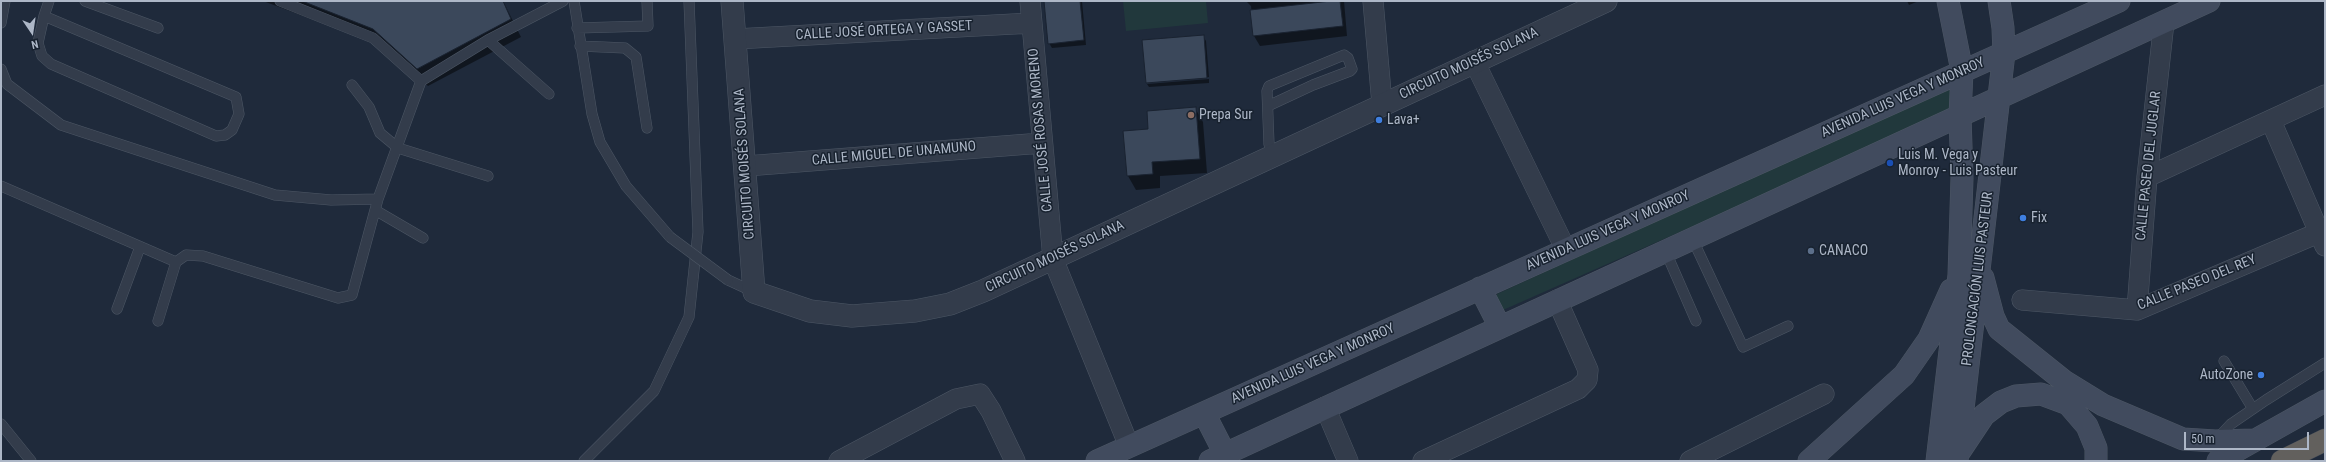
<!DOCTYPE html>
<meta charset="utf-8">
<style>
body{margin:0}
#map{position:relative;width:2326px;height:462px;overflow:hidden;background:#1f2a3b;font-family:"Roboto Condensed",sans-serif}
canvas{display:block}
.frame{position:absolute;inset:0;border:2px solid #adb7c7;pointer-events:none}
.north{position:absolute;left:12px;top:12px;width:40px;height:40px;-webkit-text-stroke:3px #18222f;paint-order:stroke;rotate:167deg;font-size:11px;font-weight:700;line-height:16px;text-align:center;color:#adb7c7}
.north::after{content:'';display:block;margin:auto;width:14px;height:18px;background:#adb7c7;clip-path:polygon(50% 0,100% 100%,50% 72%,0 100%)}
.scale{position:absolute;left:2184px;top:432px;width:125px;height:18px;box-sizing:border-box;border:2px solid #adb7c7;border-top:0;padding-left:5px;font-size:12px;line-height:14px;white-space:nowrap;color:#adb7c7;-webkit-text-stroke:3px #18222f;paint-order:stroke}
</style>
<div id="map">
<canvas width="2326" height="462"></canvas>
<div class="frame"></div>
<div class="north">N</div>
<div class="scale">50 m</div>
</div>
<script>
const context = document.querySelector('canvas').getContext('2d');
context.lineJoin = 'round';
function paint(path, color) { context.fillStyle = color; context.fill(path, 'evenodd'); }
const toPath = rows => new Path2D(rows.map(r => 'M' + r).join(''));
function stroke(path, color, width, dash) { context.strokeStyle = color; context.lineWidth = width; context.lineCap = dash ? 'butt' : 'round'; context.setLineDash(dash || []); context.stroke(path); }
function label(font, color, halo, rows, align = 'center') {
  context.font = font + ' "Roboto Condensed",sans-serif'; context.lineWidth = 3; context.setLineDash([]); context.textBaseline = 'middle'; context.strokeStyle = halo; context.fillStyle = color; for (const [text, x, y, turn = 0] of rows) {
    context.save(); context.translate(x, y); context.rotate((+turn || 0) * Math.PI / 180); context.textAlign = isNaN(turn) ? turn : align; if (halo) context.strokeText(text, 0, 0); context.fillText(text, 0, 0); context.restore();
  }
}
paint(toPath([
 [1123,1,1206,1,1208,23,1126,31],
 [1947,87,1953,90,1954,111,1503,310,1497,304,1497,294]
]), '#21383c');
paint(toPath([
 [263,1,503,1,521,37,428,86,384,46],
 [1045,1,1082,1,1086,45,1052,48,1049,43],
 [1246,1,1344,1,1347,36,1260,46,1254,36,1251,6],
 [1907,1,1919,1,1909,5],
 [1203,36,1206,41,1209,77,1147,82,1147,84,1143,41],
 [1209,79,1209,83,1149,87,1147,84],
 [1195,108,1203,122,1207,173,1160,176,1160,188,1136,190,1128,176]
]), '#0007');
const building = toPath([
 [302,1,503,1,511,19,417,69,373,29,302,1],
 [1044,1,1080,1,1084,40,1048,44,1044,1],
 [1331,1,1340,1,1343,26,1253,36,1250,10,1331,1],
 [1204,35,1207,78,1146,83,1142,40,1204,35],
 [1196,107,1200,159,1152,162,1153,174,1127,176,1123,131,1148,129,1147,111,1196,107]
]);
paint(building, '#3b485b');
stroke(building, '#1a2331', 1);
const service = toPath([
 [85,1,158,28],
 [280,1,373,38,421,81],
 [574,1,592,114,600,142,626,186,670,237],
 [44,16,236,97,239,114,232,130,225,135,216,136,51,64,42,56,38,43,44,16,49,1],
 [1,23,5,1],
 [577,28,648,26,647,1],
 [488,40,549,94],
 [580,46,625,48,636,57,647,128],
 [1,69,7,84,61,125,275,195,331,200,378,199],
 [352,85,369,107,380,133,398,148,488,176],
 [1268,106,1313,85,1350,71,1352,69,1348,58,1344,55,1269,86,1267,91,1269,144,1272,156],
 [1,186,176,262],
 [375,210,423,238],
 [1692,238,1743,347,1788,326],
 [1665,250,1696,321],
 [728,280,754,292],
 [117,309,140,247],
 [158,321,176,262,186,255,203,256,338,298,352,295,378,199,421,81,488,40,563,1],
 [2224,361,2253,409],
 [1,424,31,461],
 [2217,439,2231,424,2266,400,2325,363],
 [584,461,654,391,689,317,698,232,689,1]
]);
const minor = toPath([
 [1030,1,1053,259,1129,446],
 [1373,1,1382,104],
 [735,39,1032,23],
 [1474,61,1566,250],
 [2271,121,2325,246],
 [746,166,1042,143],
 [2147,177,2325,95],
 [2022,300,2137,310,2318,233],
 [2137,310,2147,177,2164,22],
 [1325,407,1348,461],
 [839,461,956,399,980,394,991,411,1015,461],
 [1423,461,1578,389,1587,380,1588,370,1557,300],
 [1690,461,1824,394]
]);
const tertiary = toPath([
 [732,1,754,292,810,311,852,316,915,311,950,304,983,291,1606,1]
]);
const secondary = toPath([
 [1983,278,1993,316,1999,329,2064,381,2103,405,2183,439,2215,441,2254,440],
 [1480,288,1500,327],
 [1204,413,1225,454],
 [1960,451,1984,415,2001,402,2016,396,2041,394,2068,404,2087,426,2096,448,2096,461],
 [1097,461,2119,1],
 [1210,461,2209,1],
 [1809,461,1904,375,1929,339,1951,290],
 [1937,461,1959,275,1962,178,1960,116,1962,71,1948,1],
 [1957,461,2004,53,2003,28,1999,1],
 [2218,461,2325,401]
]);
const trunk = toPath([
 [2282,461,2325,440]
]);
stroke(service, '#4d5765', 11);
stroke(minor, '#4d5765', 21);
stroke(tertiary, '#4d5765', 23);
stroke(secondary, '#4d5765', 23);
stroke(trunk, '#3a4452', 23);
stroke(service, '#333c4b', 10);
stroke(minor, '#333c4b', 20);
stroke(tertiary, '#333c4b', 22);
stroke(secondary, '#414b5e', 22);
stroke(trunk, '#62605d', 22);
const serviceBridge = toPath([
 [670,237,728,280]
]);
stroke(serviceBridge, '#4d5765', 11, []);
stroke(serviceBridge, '#333c4b', 10);
for (const [x, y, r, color] of [
 [1191,115,4,"#8d6e63"],
 [1379,120,4,"#3f7fe0"],
 [1890,163,4,"#1a4fb4"],
 [2023,218,4,"#3f7fe0"],
 [1811,251,4,"#5c6f8a"],
 [2261,375,4,"#3f7fe0"]
]) { const dot = new Path2D(); dot.arc(x, y, r, 0, 2 * Math.PI); context.fillStyle = color; context.fill(dot); stroke(dot, '#18222f', 1.5); }
label('14px', '#adb7c7', '#18222f', [
 ["CALLE JOSÉ ORTEGA Y GASSET",884,31,-3],
 ["CIRCUITO MOISÉS SOLANA",1469,64,-25],
 ["AVENIDA LUIS VEGA Y MONROY",1903,98,-24],
 ["CALLE JOSÉ ROSAS MORENO",1041,130,-95],
 ["CALLE MIGUEL DE UNAMUNO",894,154,-5],
 ["CIRCUITO MOISÉS SOLANA",745,164,-94],
 ["CALLE PASEO DEL JUGLAR",2149,166,-84],
 ["AVENIDA LUIS VEGA Y MONROY",1608,231,-24],
 ["CIRCUITO MOISÉS SOLANA",1055,257,-25],
 ["PROLONGACIÓN LUIS PASTEUR",1978,279,-83],
 ["CALLE PASEO DEL REY",2197,283,-22],
 ["AVENIDA LUIS VEGA Y MONROY",1313,364,-24]
]);
label('14px', '#adb7c7', '#18222f', [
 ["Prepa Sur",1199,115],
 ["Lava+",1387,120],
 ["Luis M. Vega y",1898,155],
 ["Monroy - Luis Pasteur",1898,171],
 ["Fix",2031,218],
 ["CANACO",1819,251],
 ["AutoZone",2253,375,"right"]
], 'left');
</script>
